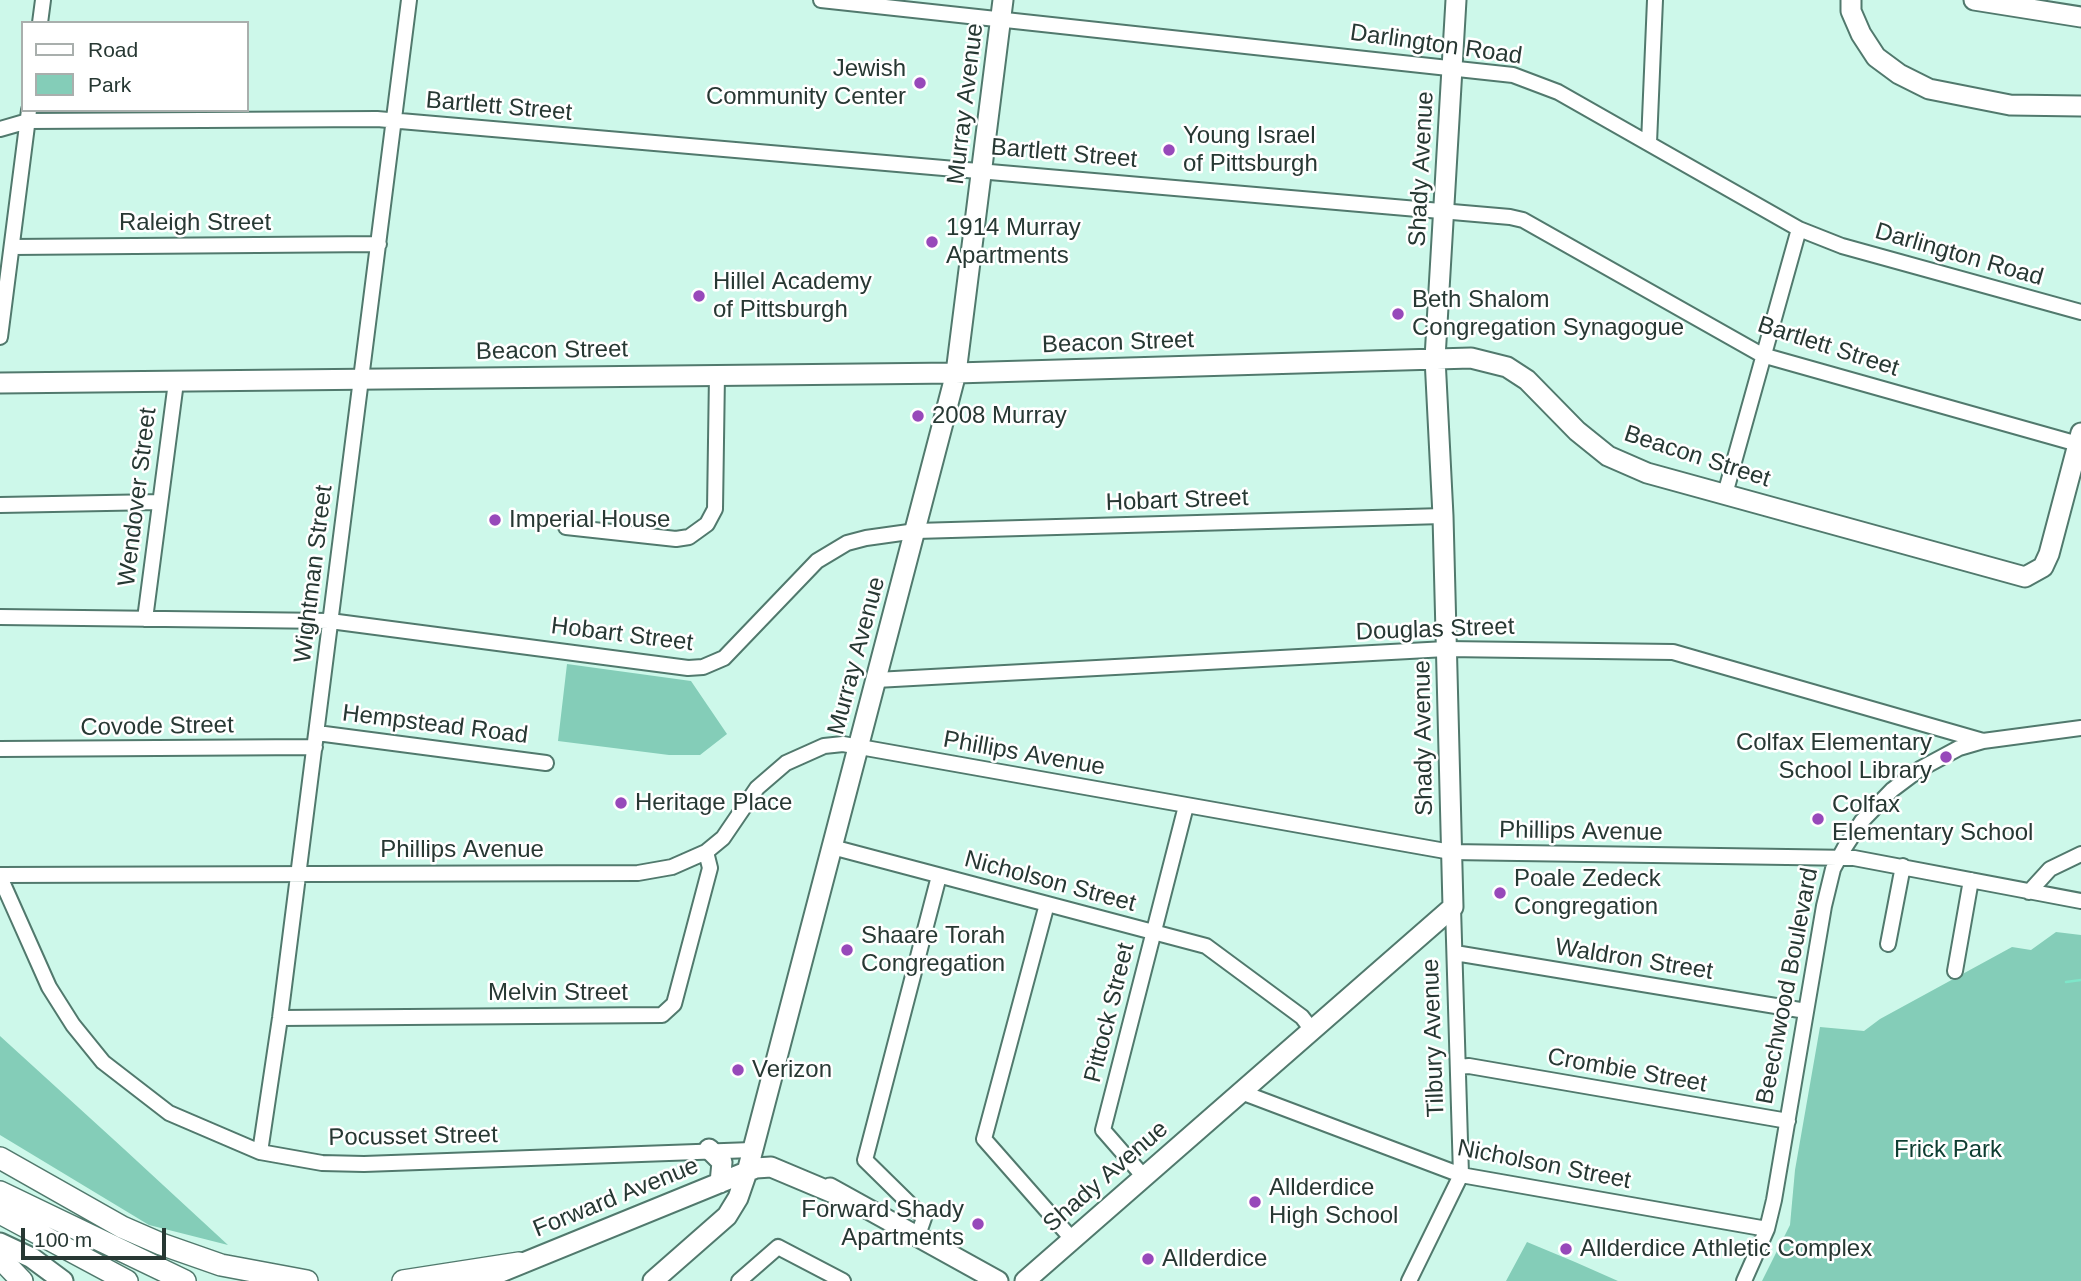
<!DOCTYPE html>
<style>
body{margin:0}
#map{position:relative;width:2081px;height:1281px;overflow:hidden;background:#cdf8ea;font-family:Helvetica,sans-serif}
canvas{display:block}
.legend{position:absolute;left:21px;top:21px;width:228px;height:91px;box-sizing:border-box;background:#fff;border:2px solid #a9afad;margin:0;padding:9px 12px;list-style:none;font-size:21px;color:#273833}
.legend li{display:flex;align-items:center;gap:14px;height:35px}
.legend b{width:35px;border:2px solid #a9afad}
.scale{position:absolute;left:21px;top:1228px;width:145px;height:32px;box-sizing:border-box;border:4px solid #273833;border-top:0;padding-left:9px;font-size:21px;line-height:24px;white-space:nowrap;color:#273833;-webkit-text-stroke:5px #fff;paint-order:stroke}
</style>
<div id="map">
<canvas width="2081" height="1281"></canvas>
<ul class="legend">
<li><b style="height:9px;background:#fff"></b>Road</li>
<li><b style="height:19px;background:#84cdb8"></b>Park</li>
</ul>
<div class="scale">100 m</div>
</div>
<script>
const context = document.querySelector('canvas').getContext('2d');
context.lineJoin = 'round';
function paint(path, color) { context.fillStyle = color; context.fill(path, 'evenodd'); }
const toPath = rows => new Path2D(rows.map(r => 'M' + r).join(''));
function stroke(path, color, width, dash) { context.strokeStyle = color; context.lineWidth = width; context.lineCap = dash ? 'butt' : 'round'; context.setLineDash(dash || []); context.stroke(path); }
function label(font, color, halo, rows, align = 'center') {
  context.font = font + ' Helvetica,sans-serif'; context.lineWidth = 5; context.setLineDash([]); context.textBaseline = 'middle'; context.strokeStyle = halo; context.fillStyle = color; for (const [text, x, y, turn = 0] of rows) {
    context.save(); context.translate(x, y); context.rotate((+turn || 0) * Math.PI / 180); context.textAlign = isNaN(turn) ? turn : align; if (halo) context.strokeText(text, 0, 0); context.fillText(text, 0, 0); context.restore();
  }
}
paint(toPath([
 [567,664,691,681,727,734,700,755,669,755,558,741],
 [2056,932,2081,935,2081,1281,1762,1281,1790,1225,1795,1170,1820,1027,1864,1031,1880,1019,2012,947,2031,950],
 [0,1036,124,1149,228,1245,149,1225,0,1135],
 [1527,1242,1575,1262,1618,1281,1506,1281]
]), '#84cdb8');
stroke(toPath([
 [2066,982,2081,980]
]), '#7ee5c8', 2.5);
const minor = toPath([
 [821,0,1513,75,1558,92,1799,229,1842,246,2081,312],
 [40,23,43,0],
 [0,129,28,121,377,119,1510,217,1523,220,1762,355,2078,444],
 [1649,143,1655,0],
 [12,247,379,244],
 [0,337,29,110],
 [1725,494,1799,229],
 [0,505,159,502],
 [566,527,676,539,689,537,707,524,715,509,717,374],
 [0,617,330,621,688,668,703,667,724,658,817,561,847,543,866,538,916,531,1443,516],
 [145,619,176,382],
 [876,680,1446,649,1673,652,1983,741],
 [317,733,546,763],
 [0,749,315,747],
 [832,847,1206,946,1302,1017,1312,1030],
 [0,875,638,873,672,867,706,852,723,838,757,788,786,763,824,746,843,744,1451,852,1854,858,2081,901],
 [0,877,49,987,73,1025,103,1062,169,1113,260,1152,322,1163,364,1164,752,1150],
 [2029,892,2050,869,2081,854],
 [1047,904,984,1139,1072,1239],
 [1888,944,1903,866],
 [1455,953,1806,1011],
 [1955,971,1971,880],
 [280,1018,662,1015,674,1004,710,868,706,852],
 [1458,1067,1469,1066,1788,1121],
 [1241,1092,1461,1175,1767,1229],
 [260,1152,280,1018,409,0],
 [1144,1177,1103,1130,1186,806],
 [917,1238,924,1218,865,1160,939,876],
 [739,1281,778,1247,843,1281],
 [1409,1281,1461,1175,1453,907],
 [1744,1281,1767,1229,1774,1200,1824,906,1833,869,1845,847,1862,821,1892,790,1920,769,1959,748,1983,741,2081,728]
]);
const major = toPath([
 [1851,0,1851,11,1861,34,1876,57,1899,74,1929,89,2010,105,2081,106],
 [1974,0,2081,17],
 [0,383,956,373,1471,358,1507,367,1527,380,1577,431,1608,456,1647,473,2025,577,2043,567,2049,554,2081,433],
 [709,1149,722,1162,720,1183],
 [830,1188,998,1281],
 [0,1243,32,1258,63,1281],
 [479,1281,756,1168,771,1167,840,1196],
 [653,1281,727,1216,738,1198,747,1172,956,373,1003,0],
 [1025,1281,1453,907,1443,516,1435,358,1456,0]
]);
const highway = toPath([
 [0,1158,122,1227,161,1244,221,1265,307,1281],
 [0,1192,185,1281],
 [0,1213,127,1281],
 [0,1258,22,1281],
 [403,1281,519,1263]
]);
stroke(minor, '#51796d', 18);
stroke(major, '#51796d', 23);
stroke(highway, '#51796d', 24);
stroke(minor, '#fff', 14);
stroke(major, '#fff', 19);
stroke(highway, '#fff', 21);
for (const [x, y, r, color] of [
 [920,83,7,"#9749ba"],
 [1169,150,7,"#9749ba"],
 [932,242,7,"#9749ba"],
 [699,296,7,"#9749ba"],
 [1398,314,7,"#9749ba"],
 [918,416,7,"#9749ba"],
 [495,520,7,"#9749ba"],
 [1946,757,7,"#9749ba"],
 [621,803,7,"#9749ba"],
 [1818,819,7,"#9749ba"],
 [1500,893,7,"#9749ba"],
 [847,950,7,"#9749ba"],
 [738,1070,7,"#9749ba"],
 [1255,1202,7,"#9749ba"],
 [978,1224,7,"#9749ba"],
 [1566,1249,7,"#9749ba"],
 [1148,1259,7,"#9749ba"]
]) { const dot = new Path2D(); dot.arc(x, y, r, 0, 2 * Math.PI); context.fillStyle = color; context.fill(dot); stroke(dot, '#fff', 2.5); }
label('24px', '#273833', '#fff', [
 ["Darlington Road",1436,45,8],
 ["Murray Avenue",966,104,-83],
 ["Bartlett Street",499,107,5],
 ["Bartlett Street",1064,154,5],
 ["Shady Avenue",1422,169,-87],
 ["Raleigh Street",195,223],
 ["Darlington Road",1959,255,16],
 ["Beacon Street",1118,343,-2],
 ["Bartlett Street",1828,347,18],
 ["Beacon Street",552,351,-1],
 ["Beacon Street",1697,457,18],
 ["Wendover Street",138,497,-83],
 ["Hobart Street",1177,501,-2],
 ["Wightman Street",314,574,-83],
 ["Douglas Street",1435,630,-2],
 ["Hobart Street",622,635,7],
 ["Murray Avenue",857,656,-75],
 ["Hempstead Road",435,725,7],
 ["Covode Street",157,727,-1],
 ["Shady Avenue",1424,738,-91],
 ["Phillips Avenue",1024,754,10],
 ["Phillips Avenue",1581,832,1],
 ["Phillips Avenue",462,850],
 ["Nicholson Street",1050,882,15],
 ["Waldron Street",1634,960,9],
 ["Beechwood Boulevard",1788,986,-79],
 ["Melvin Street",558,993],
 ["Pittock Street",1110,1013,-76],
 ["Tilbury Avenue",1434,1038,-92],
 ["Crombie Street",1627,1071,10],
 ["Pocusset Street",413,1137,-1],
 ["Nicholson Street",1544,1165,11],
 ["Shady Avenue",1106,1177,-41],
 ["Forward Avenue",616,1198,-22]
]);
label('24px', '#273833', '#fff', [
 ["Jewish",906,69,"right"],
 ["Community Center",906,97,"right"],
 ["Young Israel",1183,136],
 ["of Pittsburgh",1183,164],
 ["1914 Murray",946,228],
 ["Apartments",946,256],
 ["Hillel Academy",713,282],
 ["of Pittsburgh",713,310],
 ["Beth Shalom",1412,300],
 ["Congregation Synagogue",1412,328],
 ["2008 Murray",932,416],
 ["Imperial House",509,520],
 ["Colfax Elementary",1932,743,"right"],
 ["School Library",1932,771,"right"],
 ["Heritage Place",635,803],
 ["Colfax",1832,805],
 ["Elementary School",1832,833],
 ["Poale Zedeck",1514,879],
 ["Congregation",1514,907],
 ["Shaare Torah",861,936],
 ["Congregation",861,964],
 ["Verizon",752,1070],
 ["Allderdice",1269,1188],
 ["High School",1269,1216],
 ["Forward Shady",964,1210,"right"],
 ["Apartments",964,1238,"right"],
 ["Allderdice Athletic Complex",1580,1249],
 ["Allderdice",1162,1259]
], 'left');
label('24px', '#0d3d31', '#fff', [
 ["Frick Park",1948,1150]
]);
</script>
